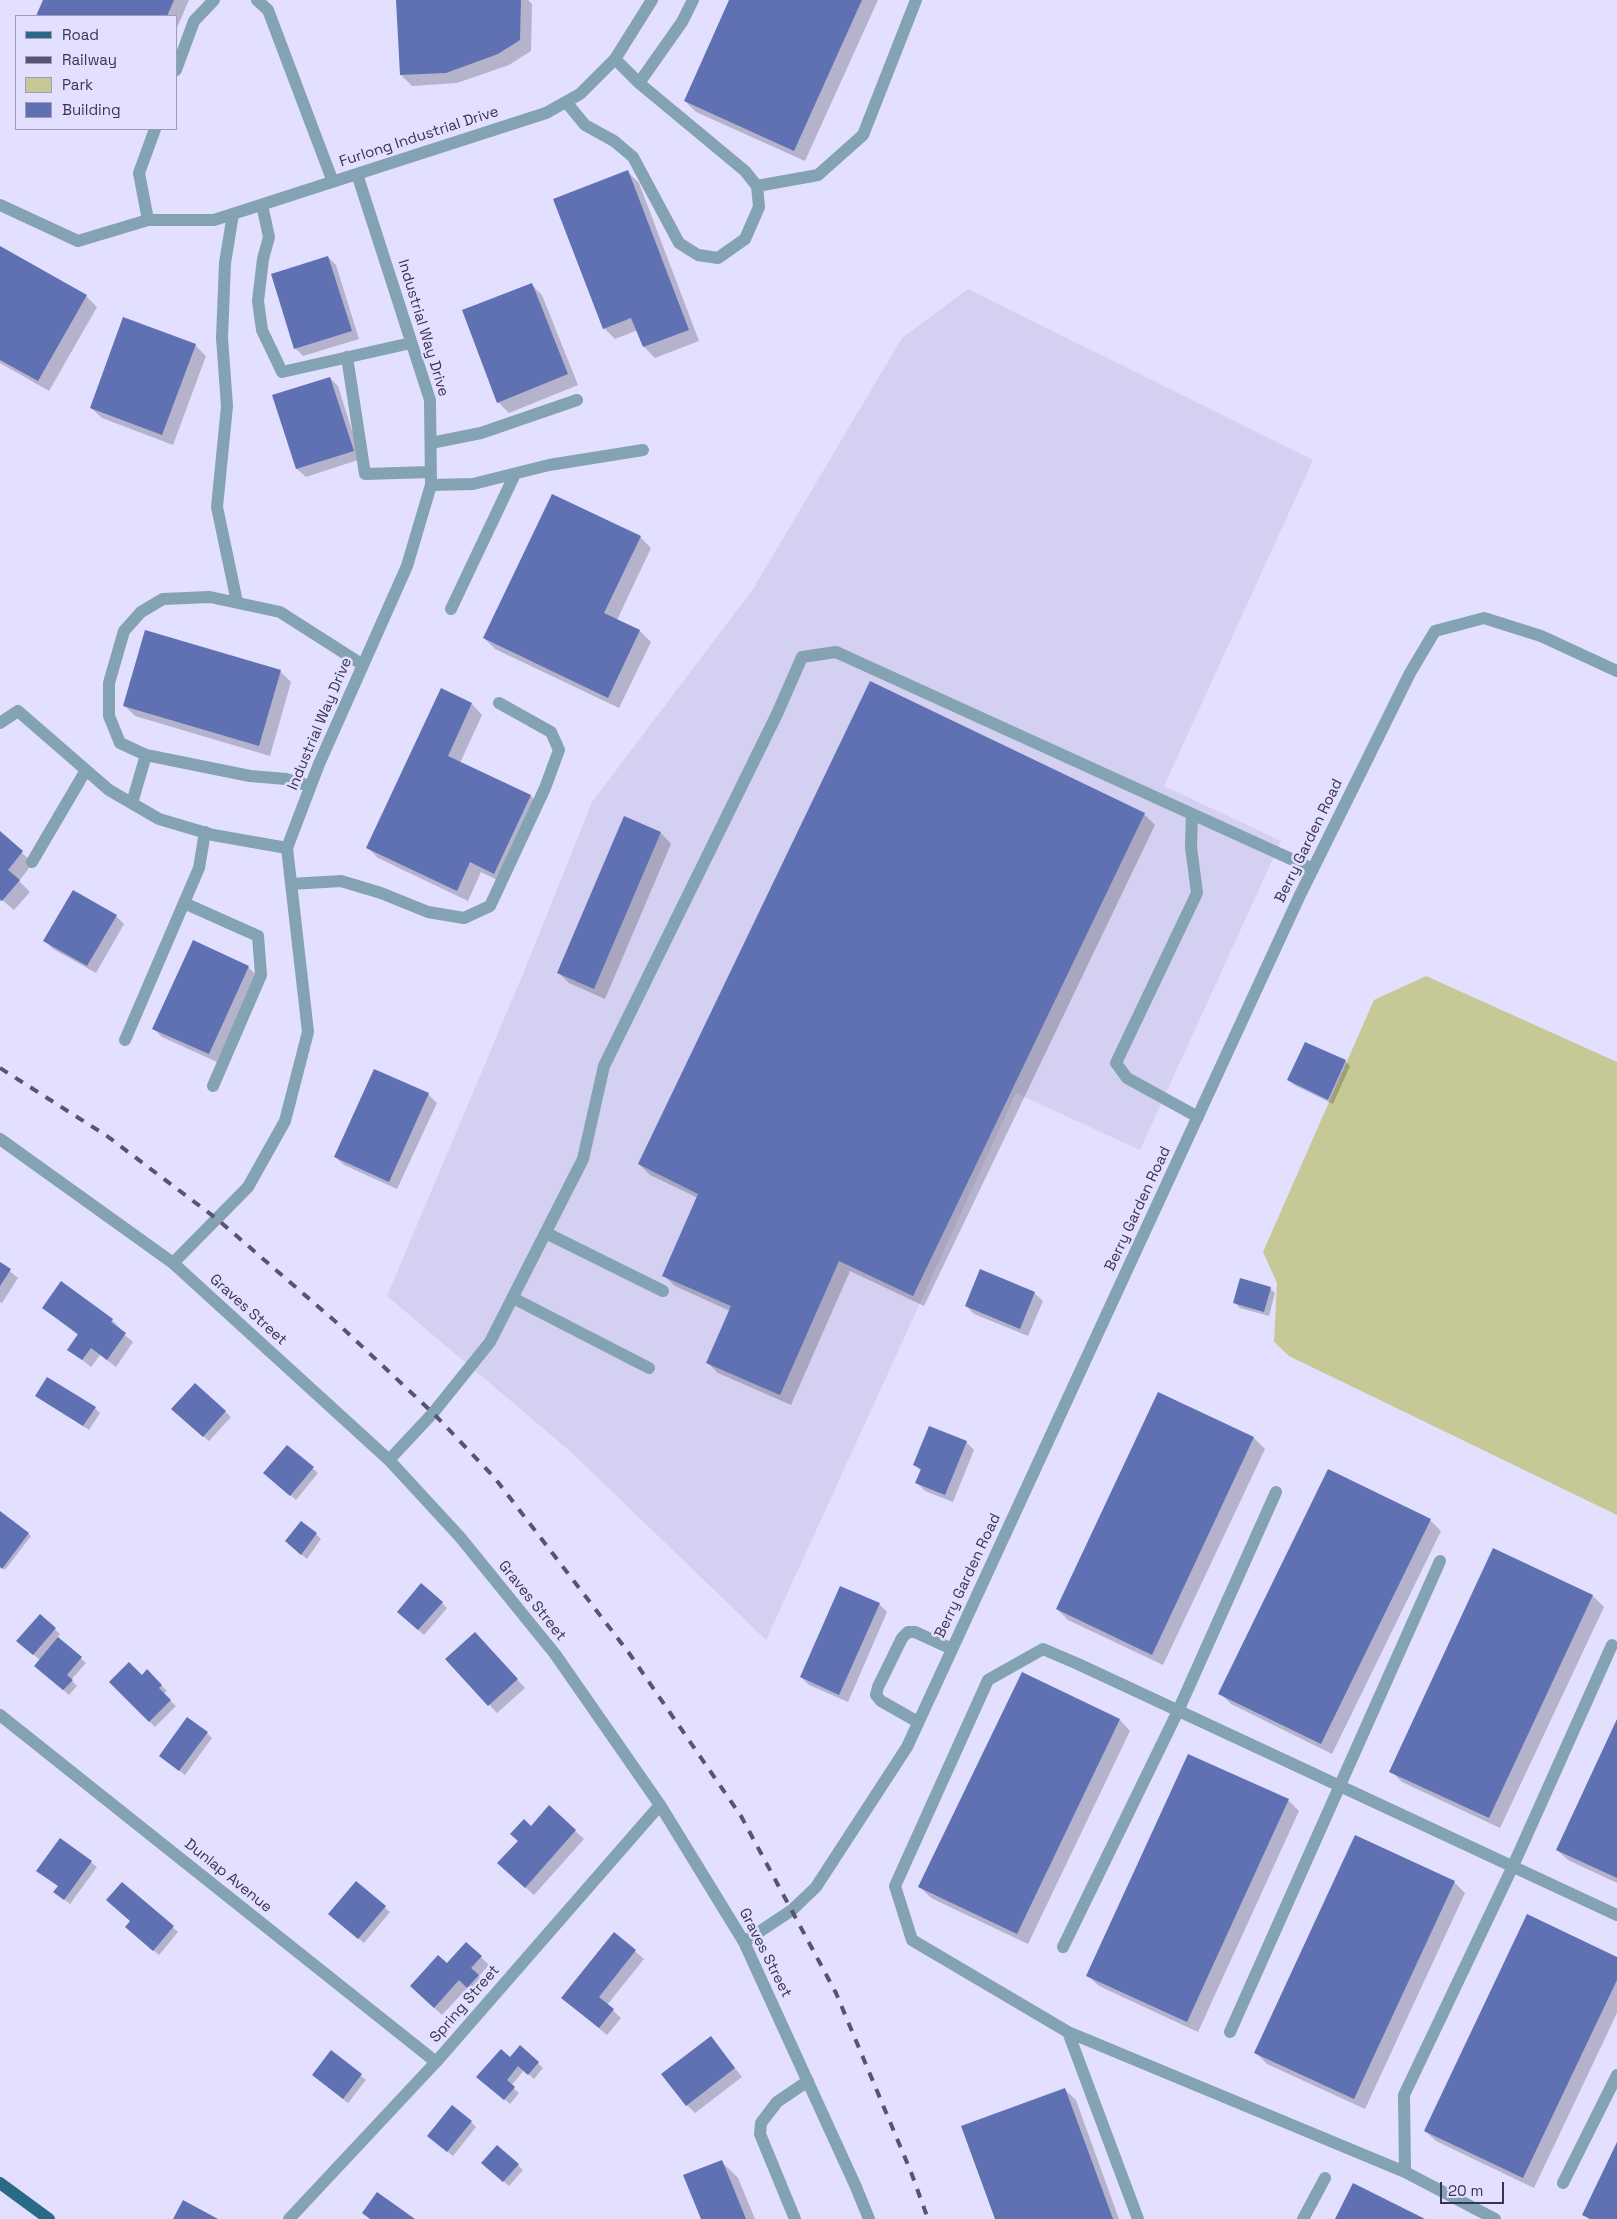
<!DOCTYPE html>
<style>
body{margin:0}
#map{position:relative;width:1617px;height:2219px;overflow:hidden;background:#e3dffe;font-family:"Space Grotesk",sans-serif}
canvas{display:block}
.legend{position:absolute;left:15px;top:15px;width:162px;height:115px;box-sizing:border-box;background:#e3dffe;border:1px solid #9f9bba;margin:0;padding:6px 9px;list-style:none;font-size:15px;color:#3a3453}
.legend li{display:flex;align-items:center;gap:10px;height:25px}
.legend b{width:25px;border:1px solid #9f9bba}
.scale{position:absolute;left:1440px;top:2182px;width:64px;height:22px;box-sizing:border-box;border:2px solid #3a3453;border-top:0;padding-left:6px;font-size:15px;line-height:18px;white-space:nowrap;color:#3a3453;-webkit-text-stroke:4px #e3dffe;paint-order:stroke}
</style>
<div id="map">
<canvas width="1617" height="2219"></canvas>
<ul class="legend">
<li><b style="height:6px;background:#2a6a87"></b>Road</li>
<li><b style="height:6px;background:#585372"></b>Railway</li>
<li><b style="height:14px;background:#c6c996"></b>Park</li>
<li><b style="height:14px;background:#5f71b3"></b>Building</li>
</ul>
<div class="scale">20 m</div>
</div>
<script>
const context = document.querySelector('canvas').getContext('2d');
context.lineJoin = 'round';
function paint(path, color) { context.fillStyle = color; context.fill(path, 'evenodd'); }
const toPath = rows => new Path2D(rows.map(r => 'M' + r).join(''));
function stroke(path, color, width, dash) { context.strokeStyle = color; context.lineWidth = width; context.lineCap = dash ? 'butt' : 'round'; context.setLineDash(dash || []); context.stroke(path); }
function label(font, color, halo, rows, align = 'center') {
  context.font = font + ' "Space Grotesk",sans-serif'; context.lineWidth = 5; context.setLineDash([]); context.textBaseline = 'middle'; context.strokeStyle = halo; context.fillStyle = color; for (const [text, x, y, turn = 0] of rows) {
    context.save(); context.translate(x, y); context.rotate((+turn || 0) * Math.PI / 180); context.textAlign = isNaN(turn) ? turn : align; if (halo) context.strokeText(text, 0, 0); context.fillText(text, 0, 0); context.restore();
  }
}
paint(toPath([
 [968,289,1313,460,1164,786,1281,841,1140,1150,1016,1093,766,1640,571,1452,387,1296,523,974,592,802,753,589,902,338]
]), '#d4d0f1');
paint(toPath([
 [1426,976,1617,1062,1617,1515,1289,1356,1274,1342,1277,1283,1263,1252,1374,1000]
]), '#c6c996');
paint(toPath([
 [45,0,189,0,176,30,176,16,38,16],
 [397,0,528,0,532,4,531,51,509,65,457,83,412,86,401,75],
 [731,0,878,0,805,161,696,112,685,101],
 [628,172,639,183,699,341,655,358,644,347,638,330,615,339,604,328],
 [0,247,86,296,97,307,49,391,0,363],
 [328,257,336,265,359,339,303,356,295,348],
 [531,284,542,295,578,385,509,413,498,402],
 [195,345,206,356,173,445,102,418,91,408],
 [330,378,338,386,361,459,306,477,297,469,274,396],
 [640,537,651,548,617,620,640,631,651,642,619,708,495,649,484,638],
 [280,671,291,682,270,756,135,716,124,705],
 [472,704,482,715,460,763,531,796,541,807,505,884,481,872,468,901,378,858,367,847],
 [1144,814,1155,825,924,1306,850,1271,791,1405,718,1373,707,1362,730,1311,675,1286,664,1276,698,1198,650,1175,639,1164],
 [0,833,33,863,19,881,30,892,14,910,2,900,0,902],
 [661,833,671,844,605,999,569,983,558,972],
 [116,916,124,924,96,973,53,949,45,941],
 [248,967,256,975,217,1062,162,1037,154,1029],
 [1345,1061,1350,1066,1333,1104,1294,1085,1289,1080],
 [375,1070,428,1094,437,1103,397,1189,344,1165,335,1157],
 [0,1263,18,1278,2,1303,0,1302],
 [1270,1288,1275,1293,1269,1316,1240,1308,1235,1303],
 [1034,1293,1043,1301,1028,1336,974,1314,966,1306],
 [44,1308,112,1320,120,1328,119,1330,133,1342,116,1367,100,1355,91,1367,69,1349,79,1336],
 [195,1384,231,1417,209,1441,178,1414],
 [1159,1393,1254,1438,1265,1449,1163,1665,1068,1620,1057,1609],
 [37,1396,95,1408,100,1413,89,1430],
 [966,1442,974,1450,953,1502,925,1491,917,1483,921,1471,915,1465],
 [287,1446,318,1473,296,1500,270,1478],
 [0,1512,31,1536,5,1570,0,1566],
 [1430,1520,1441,1531,1332,1754,1231,1704,1220,1693],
 [316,1534,321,1539,307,1559,291,1546],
 [1494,1550,1593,1596,1604,1607,1500,1828,1402,1782,1391,1771],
 [442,1603,447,1608,424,1635,403,1617],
 [879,1604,887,1612,848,1702,809,1685,801,1677],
 [40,1616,60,1634,57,1638,86,1663,71,1680,77,1686,69,1695,40,1671,40,1660,23,1646],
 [483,1642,525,1688,497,1713,447,1659],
 [147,1671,167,1691,163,1694,176,1706,155,1727,111,1682,142,1676],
 [1022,1673,1120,1720,1130,1731,1028,1944,931,1898,920,1887],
 [1617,1722,1617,1883,1568,1860,1557,1850],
 [207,1733,212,1738,185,1775,160,1756],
 [1288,1800,1299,1811,1198,2032,1099,1986,1088,1976],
 [549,1807,584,1839,534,1895,507,1871,531,1827],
 [60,1839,97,1867,70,1904,55,1892,59,1887,38,1871],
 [356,1882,390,1912,364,1943,335,1919],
 [1454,1882,1465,1893,1365,2109,1267,2064,1256,2053],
 [122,1883,178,1932,159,1955,132,1932],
 [614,1934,644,1959,607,2005,621,2018,607,2035,563,1998],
 [466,1943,489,1965,479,1976,486,1984,476,1995,468,1987,442,2015,419,1994],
 [1617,1958,1617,2013,1534,2188,1436,2141,1425,2131],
 [711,2038,742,2077,695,2113,687,2105],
 [331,2052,366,2080,348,2103,313,2075],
 [510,2058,538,2063,543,2068,534,2079,524,2070,511,2086,519,2093,510,2104,483,2082],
 [1065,2090,1076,2100,1119,2219,996,2219],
 [471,2122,476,2127,453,2156,434,2141],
 [721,2161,738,2178,755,2219,703,2219],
 [518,2165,523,2170,509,2186,488,2168]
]), '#0003');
paint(toPath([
 [43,0,174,0,167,16,36,16],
 [396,0,521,0,520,40,498,54,446,73,400,75],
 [729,0,862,0,794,151,684,101],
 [628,170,689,330,643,347,631,318,603,329,553,199],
 [0,246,87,295,38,381,0,360],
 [328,256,352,331,294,349,271,274],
 [532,283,568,374,497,403,462,310],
 [123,317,196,344,162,435,90,408],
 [330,377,354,451,296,469,272,395],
 [552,494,641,536,604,613,640,630,608,698,483,638],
 [145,630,281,670,259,746,123,706],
 [870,681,1145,813,913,1296,839,1261,780,1395,706,1363,731,1306,662,1276,698,1194,638,1164],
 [441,688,472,703,448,756,531,795,494,874,470,862,457,891,366,848],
 [624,816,661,832,594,989,557,973],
 [0,831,23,851,8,870,20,880,2,901,0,899],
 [73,890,117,915,87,966,43,941],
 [193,940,249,966,209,1054,152,1029],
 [1305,1042,1346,1060,1328,1100,1287,1080],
 [374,1069,429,1093,389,1182,334,1157],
 [0,1262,11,1269,0,1286],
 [980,1269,1035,1292,1020,1329,965,1306],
 [1240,1278,1271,1287,1264,1312,1233,1303],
 [61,1281,113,1319,111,1322,126,1333,107,1360,91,1348,82,1360,67,1350,78,1334,42,1308],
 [47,1377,96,1407,83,1426,35,1396],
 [195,1383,226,1411,203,1437,171,1409],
 [1158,1392,1254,1437,1152,1655,1056,1609],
 [929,1426,967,1441,945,1495,915,1483,921,1469,913,1465],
 [287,1445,314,1467,290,1496,263,1473],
 [1328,1469,1431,1519,1321,1744,1218,1694],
 [0,1511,29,1533,2,1569,0,1567],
 [301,1521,317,1533,301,1555,285,1541],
 [1493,1548,1593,1595,1489,1818,1389,1772],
 [421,1583,443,1602,418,1630,397,1612],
 [840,1586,880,1603,839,1695,800,1677],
 [40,1614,56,1628,33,1655,16,1641],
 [475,1632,518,1679,488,1706,445,1659],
 [58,1637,82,1657,67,1675,73,1680,63,1690,34,1666],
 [129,1662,142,1675,147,1669,162,1685,159,1688,171,1700,149,1722,109,1682],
 [1022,1672,1120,1719,1017,1934,918,1887],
 [187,1717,208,1732,179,1771,159,1756],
 [1617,1719,1617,1878,1556,1850],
 [1188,1754,1289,1799,1187,2022,1086,1976],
 [549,1805,576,1830,525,1888,497,1863,518,1841,510,1834,524,1819,531,1826],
 [1355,1835,1455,1881,1354,2099,1254,2053],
 [60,1838,92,1861,64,1900,53,1892,58,1886,36,1871],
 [356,1881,386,1906,358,1939,328,1914],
 [122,1882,174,1926,153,1951,125,1927,130,1921,106,1900],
 [1527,1914,1617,1957,1617,1980,1523,2178,1424,2131],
 [614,1932,636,1950,599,1997,614,2009,599,2028,561,1998],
 [466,1942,482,1956,471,1968,479,1975,467,1988,459,1980,434,2008,410,1986,438,1955,447,1963],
 [711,2036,735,2068,686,2106,661,2074],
 [520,2045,539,2062,528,2075,518,2066,507,2080,515,2087,504,2100,476,2077,501,2049,510,2057],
 [331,2050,362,2074,343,2099,312,2075],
 [1065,2088,1113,2219,995,2219,961,2126],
 [452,2105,472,2121,447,2152,427,2136],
 [1617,2142,1617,2219,1590,2219,1582,2215],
 [497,2145,519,2164,503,2182,481,2163],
 [722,2160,746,2219,701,2219,683,2175],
 [1353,2183,1425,2219,1335,2219],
 [377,2192,415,2219,370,2219,362,2213],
 [183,2200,218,2219,173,2219]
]), '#5f71b3');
stroke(toPath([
 [257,0,268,10,333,182],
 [615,59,639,83,682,22,693,0],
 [176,70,194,21,214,0],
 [566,102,585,125,614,141,633,157,679,243,698,255,718,258,745,239,759,207,757,186,745,171,639,83],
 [757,186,818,175,863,135,916,0],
 [0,205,78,241,148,220,214,220,546,113,580,94,615,59,652,0],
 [262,205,269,237,263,259,258,301,262,330,282,372,411,343],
 [233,214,225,263,222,338,227,406,217,507,237,602],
 [148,220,139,173,155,129],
 [347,357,365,474,431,472],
 [431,443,481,433,577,400],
 [431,485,473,484,549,465,643,450],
 [451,609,515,474],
 [0,723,18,711,109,790,159,819,213,835,287,848],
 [146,755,120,743,109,716,109,683,124,631,141,612,163,599,210,597,280,612,363,665],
 [132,803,146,755,250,776,286,779,310,786],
 [1192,814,1191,847,1197,893,1116,1063,1127,1078,1198,1117],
 [32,862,86,770],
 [291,884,341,881,381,893,428,912,464,918,490,906,545,788,559,750,551,732,499,703],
 [184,903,258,936,261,975,213,1086],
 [125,1040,199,868,205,832],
 [0,1139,173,1263,389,1460,460,1537,555,1654,660,1805,744,1942,856,2187,869,2219],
 [546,1233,663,1291],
 [173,1263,248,1187,285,1121,308,1032,287,848,319,764,407,566,431,485,430,400,357,174],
 [513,1298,649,1368],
 [389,1460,433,1413,490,1342,583,1159,604,1066,777,714,802,657,836,652,1313,869],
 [0,1715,436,2062],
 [918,1722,881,1701,876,1695,878,1687,902,1638,908,1632,915,1632,952,1649],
 [744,1942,792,1910,816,1887,907,1747,1300,895,1410,673,1435,631,1484,618,1541,636,1617,671],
 [1063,1947,1178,1711,1276,1492],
 [1068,2032,1138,2219],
 [1230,2032,1440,1561],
 [1405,2172,1404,2095,1513,1866,1612,1645],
 [1563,2183,1617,2075],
 [289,2219,436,2062,660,1805],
 [795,2219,760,2134,761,2123,777,2102,808,2081],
 [1303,2219,1325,2178],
 [1495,2219,1405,2172,1068,2032,912,1940,895,1886,988,1680,1043,1649,1078,1664,1617,1915]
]), '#83a2b2', 12);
stroke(toPath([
 [0,2183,49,2219]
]), '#2a6a87', 12);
stroke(toPath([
 [0,1068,107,1136,217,1219,336,1322,433,1413,494,1477,629,1653,741,1816,836,1993,911,2172,928,2219]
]), '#585372', 4, [9, 9]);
label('15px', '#3a3453', '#e3dffe', [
 ["Furlong Industrial Drive",419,137,-18],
 ["Industrial Way Drive",423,328,73],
 ["Industrial Way Drive",320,724,-67],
 ["Berry Garden Road",1309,841,-64],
 ["Berry Garden Road",1138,1209,-65],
 ["Graves Street",248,1310,42],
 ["Berry Garden Road",968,1576,-65],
 ["Graves Street",532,1601,51],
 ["Dunlap Avenue",228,1876,39],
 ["Graves Street",765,1953,63],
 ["Spring Street",465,2004,-49]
]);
</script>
